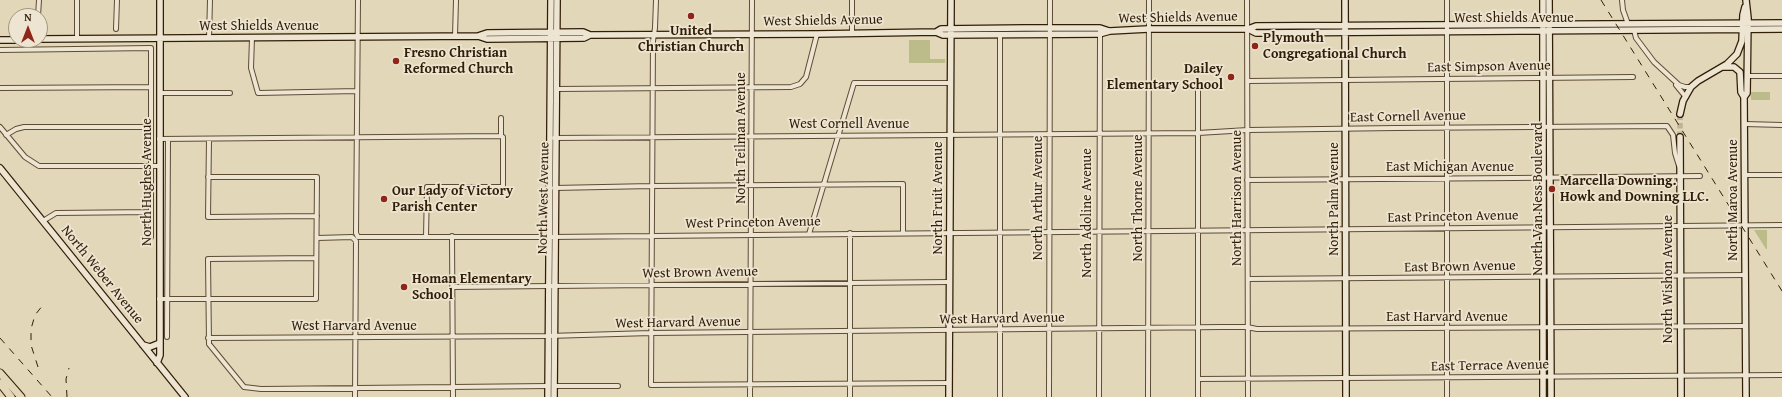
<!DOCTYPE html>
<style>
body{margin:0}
#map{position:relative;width:1782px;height:397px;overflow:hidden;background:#e3d7b9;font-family:"Gentium Book Plus",serif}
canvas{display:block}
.north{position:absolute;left:8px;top:8px;width:40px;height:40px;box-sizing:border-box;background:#ede5d2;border:1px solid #a29581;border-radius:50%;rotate:0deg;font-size:11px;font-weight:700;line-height:16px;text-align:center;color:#311e07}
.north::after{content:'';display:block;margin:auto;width:14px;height:18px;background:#8f2418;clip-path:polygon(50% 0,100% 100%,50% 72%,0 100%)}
</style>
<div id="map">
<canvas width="1782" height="397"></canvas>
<div class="north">N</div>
</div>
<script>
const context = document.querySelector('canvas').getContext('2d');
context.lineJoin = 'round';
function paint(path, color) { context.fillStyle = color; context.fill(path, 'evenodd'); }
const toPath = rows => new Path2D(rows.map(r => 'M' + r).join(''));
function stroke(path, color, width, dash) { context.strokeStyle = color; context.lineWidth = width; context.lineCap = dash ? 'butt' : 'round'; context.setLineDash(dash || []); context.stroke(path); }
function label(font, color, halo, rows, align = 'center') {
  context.font = font + ' "Gentium Book Plus",serif'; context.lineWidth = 3.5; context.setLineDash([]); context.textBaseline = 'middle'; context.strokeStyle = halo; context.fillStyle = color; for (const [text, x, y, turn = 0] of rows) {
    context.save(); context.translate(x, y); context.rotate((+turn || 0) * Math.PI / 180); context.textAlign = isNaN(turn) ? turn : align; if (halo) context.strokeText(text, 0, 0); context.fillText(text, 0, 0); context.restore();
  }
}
paint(toPath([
 [909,40,930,40,930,59,945,59,945,63,909,63],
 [1751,92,1770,92,1770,100,1751,100],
 [1754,230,1767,230,1767,249,1766,249]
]), '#bbbc8a');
stroke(toPath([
 [1680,137,1680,114]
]), '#bfb295', 5.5, [5.5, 3]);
const street = toPath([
 [358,0,356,233,358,237,550,237,1782,225],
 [656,0,655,28,653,41,651,385,949,383],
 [1247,0,1248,397],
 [1622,0,1623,10,1628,24],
 [38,16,39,0],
 [116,29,117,0],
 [1634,30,1636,38,1654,62,1679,85,1685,87,1691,87],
 [852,33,852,0],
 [455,36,456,0],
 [209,38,210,0],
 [252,38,251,68,258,93,357,91],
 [77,39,77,0],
 [0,50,151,48,151,237],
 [1748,76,1782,76],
 [1248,81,1633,77],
 [1676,85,1685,96],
 [1198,86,1198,397],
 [0,88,151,87],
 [557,89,791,87,800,84,806,77,817,34],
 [160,93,230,93],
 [1745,124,1782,125],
 [0,127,25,157,39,166,160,166],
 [6,135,16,129,24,127,151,127],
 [554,138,1198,133,1248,130,1396,128,1667,126,1673,135,1675,153,1679,166],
 [159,139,501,136],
 [209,139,208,217,317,216],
 [1745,175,1782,175],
 [1247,180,1515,178,1700,176],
 [554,188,652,186,903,184,903,233],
 [43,221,56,213,151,212],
 [809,234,854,83,950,83],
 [452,236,453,397],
 [426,237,427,187,503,187,503,137,501,136,501,118],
 [317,238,352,237,356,241,355,397],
 [316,258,208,259,209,344,244,387,261,389,548,386],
 [1248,279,1745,275],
 [452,287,949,282],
 [159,299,316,299,317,177,208,177],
 [167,337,168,139],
 [208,338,548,336,651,333,1222,327,1247,327,1257,329,1746,326],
 [1198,379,1782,375],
 [554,386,618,386],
 [750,397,752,0],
 [850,397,850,233],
 [1000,397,1000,35],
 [1049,397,1050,0],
 [1099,397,1100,31],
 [1148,397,1149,0],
 [1447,397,1447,0]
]);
const secondary = toPath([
 [1345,0,1346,397],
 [1543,0,1543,397],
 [1549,0,1551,397],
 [1746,0,1748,18,1747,93,1744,97,1746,397],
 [1248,29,1256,33,1782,29],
 [936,32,943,35,1099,34,1110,31,1148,29,1248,29,1256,26,1782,23],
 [478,36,487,33,583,32,590,35,817,34,936,32,941,29,1025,28,1100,28,1109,31],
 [40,39,478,36,487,39,584,38,590,35],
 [0,40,16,40],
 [1724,67,1734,67,1740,72,1741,92,1744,97],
 [1680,114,1683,101,1691,87,1698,81,1727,64,1737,54,1742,41,1743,15,1745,7],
 [1680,137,1681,397],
 [0,168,185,397],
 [143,345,150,347,160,343],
 [157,363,160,355,160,0],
 [548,397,551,0],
 [554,397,557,0],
 [949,397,951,0]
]);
const highway = toPath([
 [0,373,21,397],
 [0,383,11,397]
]);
stroke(street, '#5e4c34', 6);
stroke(secondary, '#311e07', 8);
stroke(highway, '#311e07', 9);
stroke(street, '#ede5d2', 4);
stroke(secondary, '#ede5d2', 5.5);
stroke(highway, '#e3d7b9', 7);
stroke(toPath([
 [1601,0,1782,291],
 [0,338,52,397],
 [38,367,31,345,31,329,35,315,43,305],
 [67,397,66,379,69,368]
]), '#311e07', 1, [7, 7]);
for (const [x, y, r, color] of [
 [691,16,4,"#8f2418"],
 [1255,46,4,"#8f2418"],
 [396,61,4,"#8f2418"],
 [1231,77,4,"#8f2418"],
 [1552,189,4,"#8f2418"],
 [384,199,4,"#8f2418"],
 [404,287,4,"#8f2418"]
]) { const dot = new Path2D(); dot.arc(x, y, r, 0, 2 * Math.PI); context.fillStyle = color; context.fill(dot); stroke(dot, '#ede5d2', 1.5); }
label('14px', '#311e07', '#ede5d2', [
 ["West Shields Avenue",1178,18,-1],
 ["West Shields Avenue",1514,18],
 ["West Shields Avenue",823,21,-1],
 ["West Shields Avenue",259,26],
 ["East Simpson Avenue",1489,67,-1],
 ["East Cornell Avenue",1408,117,-1],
 ["West Cornell Avenue",849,124],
 ["North Teilman Avenue",741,138,-90],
 ["East Michigan Avenue",1450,167],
 ["North Hughes Avenue",147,182,-90],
 ["North West Avenue",544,198,-89],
 ["North Fruit Avenue",938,198,-90],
 ["North Arthur Avenue",1038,198,-90],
 ["North Thorne Avenue",1138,198,-90],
 ["North Harrison Avenue",1237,198,-90],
 ["North Palm Avenue",1334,199,-90],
 ["North Van Ness Boulevard",1538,199,-90],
 ["North Maroa Avenue",1733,200,-90],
 ["North Adoline Avenue",1087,213,-90],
 ["East Princeton Avenue",1453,217,-1],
 ["West Princeton Avenue",753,223,-1],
 ["East Brown Avenue",1460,267,-1],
 ["West Brown Avenue",700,273,-1],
 ["North Weber Avenue",102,275,51],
 ["North Wishon Avenue",1668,279,-90],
 ["East Harvard Avenue",1447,317],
 ["West Harvard Avenue",1002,319,-1],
 ["West Harvard Avenue",678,323,-1],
 ["West Harvard Avenue",354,326],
 ["East Terrace Avenue",1490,366,-1]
]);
label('bold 14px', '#311e07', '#ede5d2', [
 ["United",691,31,"center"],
 ["Christian Church",691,47,"center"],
 ["Plymouth",1263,38],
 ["Congregational Church",1263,54],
 ["Fresno Christian",404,53],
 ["Reformed Church",404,69],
 ["Dailey",1223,69,"right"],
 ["Elementary School",1223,85,"right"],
 ["Marcella Downing.",1560,181],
 ["Howk and Downing LLC.",1560,197],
 ["Our Lady of Victory",392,191],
 ["Parish Center",392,207],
 ["Homan Elementary",412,279],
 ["School",412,295]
], 'left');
</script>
